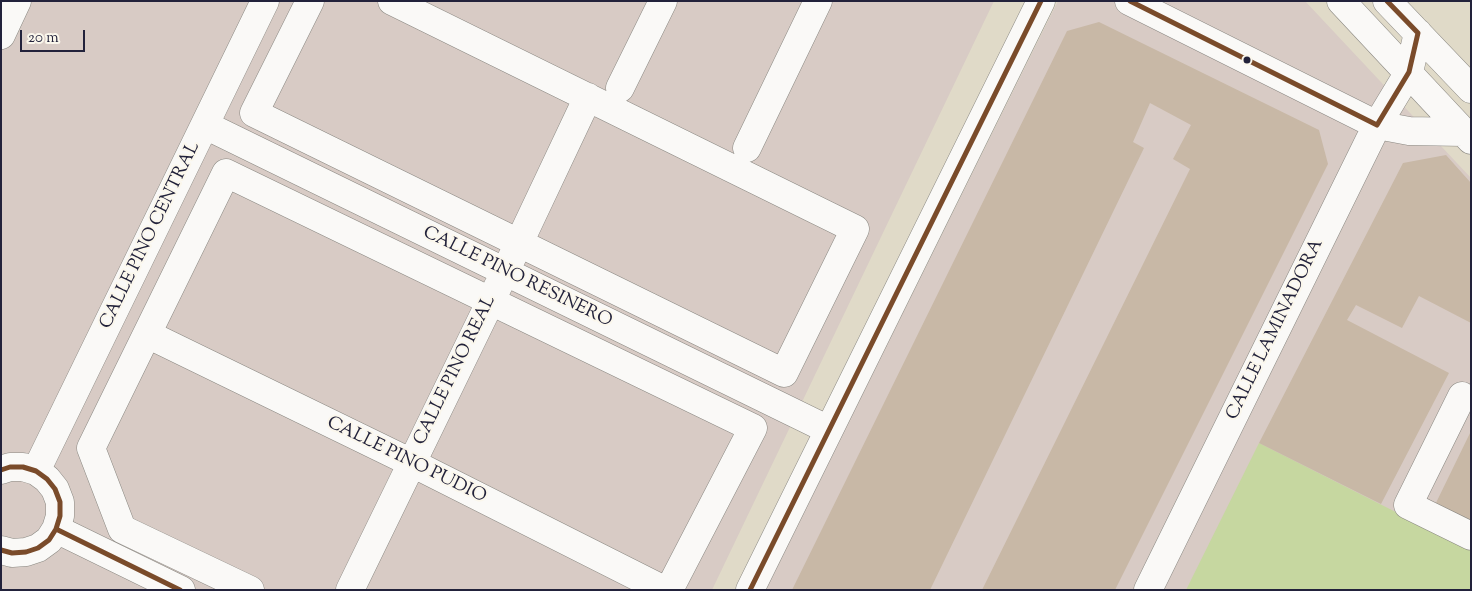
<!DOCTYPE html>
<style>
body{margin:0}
#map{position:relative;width:1472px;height:591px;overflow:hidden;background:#e0dac8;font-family:"Sorts Mill Goudy",serif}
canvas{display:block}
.frame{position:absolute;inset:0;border:2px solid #22223b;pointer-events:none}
.scale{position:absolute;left:20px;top:30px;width:65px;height:22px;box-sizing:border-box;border:2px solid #22223b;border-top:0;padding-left:6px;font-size:15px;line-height:18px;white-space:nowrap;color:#22223b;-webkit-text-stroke:4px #fbf7ec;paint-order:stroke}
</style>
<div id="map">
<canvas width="1472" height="591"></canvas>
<div class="frame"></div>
<div class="scale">20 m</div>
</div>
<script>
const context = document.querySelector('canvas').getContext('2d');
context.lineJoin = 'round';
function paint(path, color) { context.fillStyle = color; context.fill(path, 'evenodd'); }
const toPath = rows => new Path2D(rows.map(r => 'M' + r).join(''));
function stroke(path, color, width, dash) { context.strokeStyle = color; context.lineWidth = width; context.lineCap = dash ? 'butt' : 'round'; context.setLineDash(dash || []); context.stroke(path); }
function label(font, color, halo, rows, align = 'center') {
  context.font = font + ' "Sorts Mill Goudy",serif'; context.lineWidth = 4; context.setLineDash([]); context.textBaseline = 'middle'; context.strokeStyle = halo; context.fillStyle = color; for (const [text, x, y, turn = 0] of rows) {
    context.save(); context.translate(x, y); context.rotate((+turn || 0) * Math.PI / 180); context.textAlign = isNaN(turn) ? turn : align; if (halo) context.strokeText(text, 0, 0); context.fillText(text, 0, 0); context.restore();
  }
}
paint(toPath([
 [1,1,994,1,712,590,1,590],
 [1058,1,1305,1,1471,178,1471,590,765,590]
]), '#d8cbc5');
paint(toPath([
 [1259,443,1471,550,1471,590,1186,590]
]), '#c6d7a0');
paint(toPath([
 [1099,22,1319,130,1328,164,1115,590,982,590,1190,169,1173,159,1191,125,1150,103,1133,142,1144,148,930,590,792,590,1067,31],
 [1446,155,1471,183,1471,323,1419,296,1402,328,1356,305,1347,320,1449,373,1381,504,1259,443,1403,163],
 [1471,431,1471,528,1433,509]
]), '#c8b8a6');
const minor = toPath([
 [310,1,254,113,784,373,855,229,392,1],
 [1129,1,1377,125,1409,131,1463,132],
 [1341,1,1471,140],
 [1387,1,1471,89],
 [1,35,17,1],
 [620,88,663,1],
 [205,125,829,430],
 [747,148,818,1],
 [147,334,412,463,664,590],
 [1462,396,1408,505,1471,536],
 [1,470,10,467,23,467,36,471,47,479,55,489,60,502,60,516,56,529,49,540,38,548,26,552,12,553,1,550],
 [36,471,265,1],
 [56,529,181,590],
 [250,590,122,529,91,448,226,173,753,428,669,590],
 [350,590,519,243,588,97],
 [750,590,1041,1],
 [1148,590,1377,125,1409,72,1418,33]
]);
stroke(minor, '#8a8882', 29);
stroke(minor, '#faf9f7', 28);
stroke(toPath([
 [1130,1,1377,125],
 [1377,125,1409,72,1418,33,1387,1],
 [1,470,10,467,23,467,36,471,47,479,55,489,60,502,60,516,56,529,49,540,38,548,26,552,12,553,1,550],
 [56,529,180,590],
 [750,590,1041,1]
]), '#7a4b2a', 5);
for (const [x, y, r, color] of [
 [1247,60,4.5,"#22223b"]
]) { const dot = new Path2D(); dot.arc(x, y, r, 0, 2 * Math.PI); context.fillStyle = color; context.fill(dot); stroke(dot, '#fbf7ec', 2); }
label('18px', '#22223b', '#fbf7ec', [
 ["CALLE PINO CENTRAL",151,236,-64],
 ["CALLE PINO RESINERO",517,278,26],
 ["CALLE LAMINADORA",1276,330,-64],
 ["CALLE PINO REAL",456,371,-64],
 ["CALLE PINO PUDIO",406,461,26]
]);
</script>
